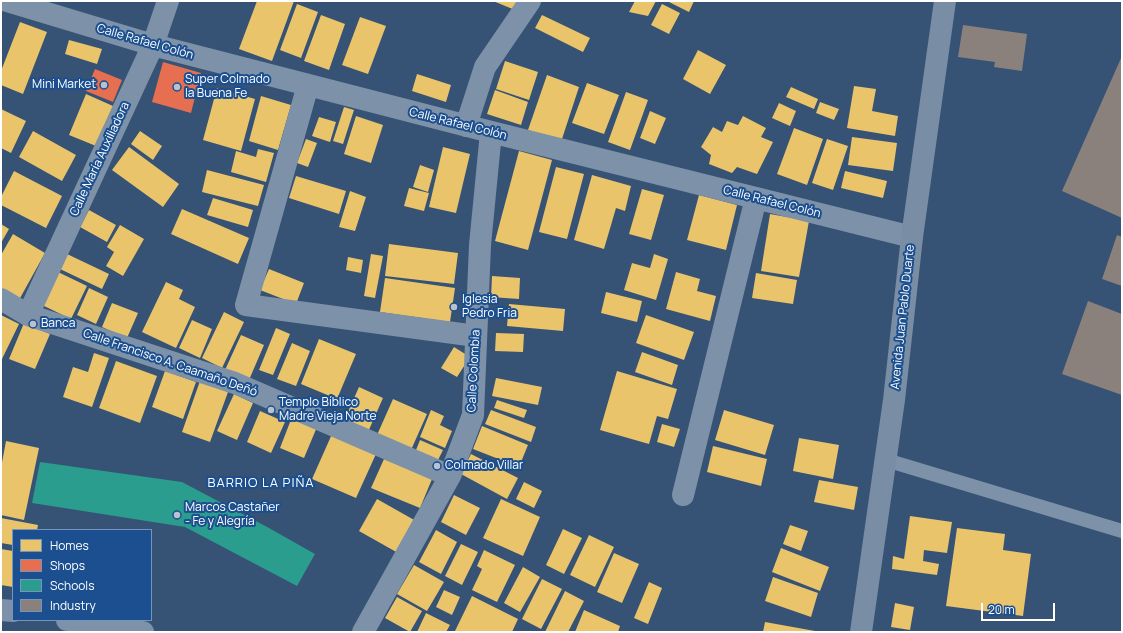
<!DOCTYPE html>
<meta charset="utf-8">
<style>
body{margin:0}
#map{position:relative;width:1123px;height:633px;overflow:hidden;background:#365274;font-family:Manrope,sans-serif}
canvas{display:block}
.frame{position:absolute;inset:0;border:2px solid #fff;pointer-events:none}
.legend{position:absolute;left:12px;top:529px;width:140px;height:92px;box-sizing:border-box;background:#1b4f8f;border:1px solid #7695bc;margin:0;padding:5px 7px;list-style:none;font-size:12px;color:#fff}
.legend li{display:flex;align-items:center;gap:8px;height:20px}
.legend b{width:20px;border:1px solid #7695bc}
.scale{position:absolute;left:981px;top:603px;width:74px;height:18px;box-sizing:border-box;border:2px solid #fff;border-top:0;padding-left:5px;font-size:12px;line-height:14px;white-space:nowrap;color:#fff;-webkit-text-stroke:3px #1b4f8f;paint-order:stroke}
</style>
<div id="map">
<canvas width="1123" height="633"></canvas>
<div class="frame"></div>
<ul class="legend">
<li><b style="height:11px;background:#e9c46a"></b>Homes</li>
<li><b style="height:11px;background:#e76f51"></b>Shops</li>
<li><b style="height:11px;background:#2a9d8f"></b>Schools</li>
<li><b style="height:11px;background:#8a817c"></b>Industry</li>
</ul>
<div class="scale">20 m</div>
</div>
<script>
const context = document.querySelector('canvas').getContext('2d');
context.lineJoin = 'round';
function paint(path, color) { context.fillStyle = color; context.fill(path, 'evenodd'); }
const toPath = rows => new Path2D(rows.map(r => 'M' + r).join(''));
function stroke(path, color, width, dash) { context.strokeStyle = color; context.lineWidth = width; context.lineCap = dash ? 'butt' : 'round'; context.setLineDash(dash || []); context.stroke(path); }
function label(font, color, halo, rows, align = 'center') {
  context.font = font + ' Manrope,sans-serif'; context.lineWidth = 4; context.setLineDash([]); context.textBaseline = 'middle'; context.strokeStyle = halo; context.fillStyle = color; for (const [text, x, y, turn = 0] of rows) {
    context.save(); context.translate(x, y); context.rotate((+turn || 0) * Math.PI / 180); context.textAlign = isNaN(turn) ? turn : align; if (halo) context.strokeText(text, 0, 0); context.fillText(text, 0, 0); context.restore();
  }
}
paint(toPath([
 [257,1,294,1,272,61,239,49],
 [493,1,519,1,515,10],
 [635,1,656,1,648,16,629,12],
 [667,1,694,1,689,12],
 [297,4,318,12,301,58,280,50],
 [662,4,680,13,669,34,651,25],
 [321,15,345,24,329,70,304,61],
 [542,15,590,38,583,52,535,28],
 [360,17,386,26,368,74,342,65],
 [20,22,47,32,23,94,1,85,1,71],
 [69,40,102,49,97,64,65,54],
 [698,50,726,65,710,94,683,79],
 [505,61,538,72,529,100,496,89],
 [417,74,451,85,446,102,412,91],
 [547,75,579,87,561,142,528,130],
 [587,83,619,95,604,134,572,123],
 [854,86,876,89,872,111,898,116,895,136,847,128],
 [791,87,818,99,814,109,786,97],
 [217,88,255,99,241,151,203,140],
 [495,90,528,102,521,125,487,114],
 [626,92,648,100,630,150,608,142],
 [86,94,113,106,96,146,69,135],
 [261,96,291,105,278,150,249,141],
 [820,102,839,109,834,120,816,113],
 [779,103,796,111,790,126,772,118],
 [344,107,354,110,343,144,333,141],
 [1,109,26,121,11,153,1,148],
 [650,111,666,118,655,144,640,138],
 [356,116,383,125,371,163,344,154],
 [743,116,766,128,761,137,773,142,757,174,737,167,732,173,709,164,711,155,701,147,713,127,722,132,727,121,738,125],
 [319,117,336,122,330,142,312,136],
 [794,128,823,139,807,185,777,174],
 [33,131,76,155,62,181,19,157],
 [140,131,162,146,153,160,131,144],
 [852,137,897,143,893,171,848,165],
 [306,139,317,143,308,167,297,163],
 [827,139,848,146,833,190,812,183],
 [129,147,179,184,163,207,112,170],
 [443,147,470,154,456,213,429,207],
 [258,149,274,153,266,182,231,172,236,151,256,157],
 [519,151,552,160,528,250,495,241],
 [420,165,434,170,428,192,413,187],
 [556,167,584,174,567,239,539,232],
 [207,170,264,185,258,206,202,192],
 [14,171,62,196,46,228,1,205,1,197],
 [845,171,887,181,883,198,841,188],
 [592,175,631,186,625,211,616,208,604,249,574,240],
 [296,176,346,191,339,214,289,198],
 [409,188,429,193,424,211,404,206],
 [642,189,664,195,651,240,629,234],
 [350,191,366,197,355,231,339,227],
 [699,195,737,205,726,250,687,240],
 [213,198,253,210,248,227,207,215],
 [182,209,249,238,238,264,171,234],
 [89,210,116,225,107,242,80,227],
 [770,214,809,221,799,277,761,271],
 [1,224,9,229,1,243],
 [120,225,144,239,123,276,106,266,114,252,107,247],
 [13,234,45,253,19,300,1,289,1,255],
 [389,244,458,253,454,284,385,276],
 [67,254,109,274,102,289,60,269],
 [371,254,383,256,375,298,364,296],
 [654,254,668,259,656,300,624,290,632,263,650,268],
 [348,257,363,260,361,273,346,270],
 [269,269,304,283,296,304,260,290],
 [58,272,87,286,71,319,42,305],
 [676,272,700,279,697,291,716,296,710,321,666,309],
 [756,273,797,280,793,304,752,298],
 [492,276,520,278,519,299,491,297],
 [385,278,455,288,450,322,380,312],
 [166,282,183,290,179,299,195,307,176,348,142,332],
 [89,288,108,297,96,324,77,315],
 [606,292,642,301,637,322,601,313],
 [112,303,138,313,127,338,102,327],
 [509,304,565,309,563,331,507,326],
 [224,312,244,322,222,368,202,358],
 [1,315,19,324,2,359,1,359],
 [646,315,694,332,684,360,636,343],
 [192,320,212,329,200,358,179,348],
 [24,323,50,334,35,369,9,359],
 [276,328,290,334,273,375,259,370],
 [496,333,524,334,523,352,495,351],
 [241,335,264,345,249,380,225,370],
 [319,339,356,354,337,399,301,384],
 [292,343,310,351,296,386,277,379],
 [454,347,470,357,457,377,441,368],
 [642,352,678,365,672,385,635,372],
 [94,353,109,358,92,407,63,397,73,367,88,372],
 [116,361,157,376,140,423,99,408],
 [165,371,196,382,183,419,152,407],
 [617,371,677,389,668,419,657,416,649,444,600,430],
 [496,378,542,387,538,405,492,396],
 [200,381,228,392,210,442,182,432],
 [359,387,383,398,368,432,344,421],
 [234,394,253,403,237,440,217,431],
 [393,399,427,414,411,450,377,435],
 [497,400,527,410,524,418,494,408],
 [431,410,444,416,440,425,452,431,445,448,420,437],
 [491,410,536,427,531,442,485,424],
 [724,410,774,425,765,455,715,440],
 [260,411,285,422,271,453,247,442],
 [292,417,317,427,304,458,280,448],
 [662,424,680,429,674,447,657,442],
 [482,426,528,445,519,467,473,449],
 [332,434,376,454,356,498,312,479],
 [799,438,839,445,833,479,793,471],
 [420,440,443,450,436,464,414,455],
 [6,441,39,448,24,520,1,515,1,468],
 [713,446,767,459,761,486,707,472],
 [471,454,518,478,507,499,461,474],
 [384,459,432,479,420,508,371,488],
 [819,480,858,487,854,510,814,502],
 [524,482,542,491,534,508,516,499],
 [454,495,480,508,466,535,441,522],
 [377,499,416,521,398,553,359,531],
 [501,499,540,517,523,556,483,538],
 [910,516,952,522,947,553,924,550,923,561,939,564,937,575,892,569,893,556,904,559],
 [1,518,38,525,37,530,13,530,13,545,1,543],
 [790,525,808,531,801,551,783,544],
 [957,528,1005,534,1003,550,1031,554,1023,616,946,606],
 [563,529,582,538,564,574,546,565],
 [436,530,457,542,441,574,419,562],
 [589,535,614,547,595,587,570,575],
 [461,544,478,552,462,585,445,576],
 [781,548,829,567,820,591,772,572],
 [1,549,13,551,13,587,1,585],
 [484,550,515,565,497,602,472,590,482,569,477,566],
 [614,553,639,564,622,603,597,592],
 [414,565,444,582,427,611,397,594],
 [523,567,540,577,520,612,504,603],
 [773,577,818,593,811,617,765,601],
 [542,579,562,589,541,629,522,619],
 [649,582,662,588,648,624,634,618],
 [444,590,460,597,452,615,436,607],
 [565,591,584,601,568,632,545,632],
 [472,596,518,619,512,632,455,631],
 [397,597,422,611,410,632,385,618],
 [895,603,914,607,910,630,891,627],
 [584,610,620,626,618,632,575,632],
 [426,613,450,625,446,632,417,632],
 [765,622,815,631,815,632,763,632]
]), '#e9c46a');
paint(toPath([
 [163,62,201,73,191,113,152,102],
 [95,69,122,80,113,102,86,91]
]), '#e76f51');
paint(toPath([
 [40,462,182,482,269,528,315,554,297,586,185,527,32,503]
]), '#2a9d8f');
paint(toPath([
 [963,25,1027,34,1022,71,994,67,995,62,958,57],
 [1122,56,1122,218,1062,191],
 [1117,235,1122,237,1122,286,1102,279],
 [1088,301,1122,314,1122,395,1062,374]
]), '#8a817c');
stroke(toPath([
 [886,460,1122,531]
]), '#7d92a8', 14);
stroke(toPath([
 [7,1,153,45,491,132,912,237],
 [308,85,246,305,476,336],
 [466,126,485,67,530,1],
 [1,299,28,315,235,383,450,476],
 [28,315,153,45,168,1],
 [683,495,756,198],
 [1,610,13,611],
 [67,620,143,632],
 [363,632,450,476,473,415,480,245,491,132]
]), '#7d92a8', 22);
stroke(toPath([
 [861,632,894,400,912,237,945,1]
]), '#798da4', 22);
for (const [x, y, r, color] of [
 [104,85,4,"#b9c2ce"],
 [177,87,4,"#b9c2ce"],
 [454,307,4,"#b9c2ce"],
 [33,324,4,"#b9c2ce"],
 [271,410,4,"#b9c2ce"],
 [437,466,4,"#b9c2ce"],
 [177,515,4,"#b9c2ce"]
]) { const dot = new Path2D(); dot.arc(x, y, r, 0, 2 * Math.PI); context.fillStyle = color; context.fill(dot); stroke(dot, '#1b4f8f', 1.5); }
label('12px', '#fff', '#1b4f8f', [
 ["Calle Rafael Colón",145,42,16],
 ["Calle Rafael Colón",458,124,14],
 ["Calle María Auxiliadora",100,159,-65],
 ["Calle Rafael Colón",772,202,14],
 ["Avenida Juan Pablo Duarte",903,317,-84],
 ["Calle Francisco A. Caamaño Deñó",170,363,19],
 ["Calle Colombia",474,371,-87]
]);
label('12px', '#fff', '#1b4f8f', [
 ["Super Colmado",185,80],
 ["la Buena Fe",185,94],
 ["Mini Market",96,85,"right"],
 ["Iglesia",462,300],
 ["Pedro Fria",462,314],
 ["Banca",41,324],
 ["Templo Bíblico",279,403],
 ["Madre Vieja Norte",279,417],
 ["Colmado Villar",445,466],
 ["Marcos Castañer",185,508],
 ["- Fe y Alegría",185,522]
], 'left');
context.letterSpacing = '1px';
label('13px', '#fff', '#1b4f8f', [
 ["BARRIO LA PIÑA",261,483]
]);
context.letterSpacing = '0px';
</script>
